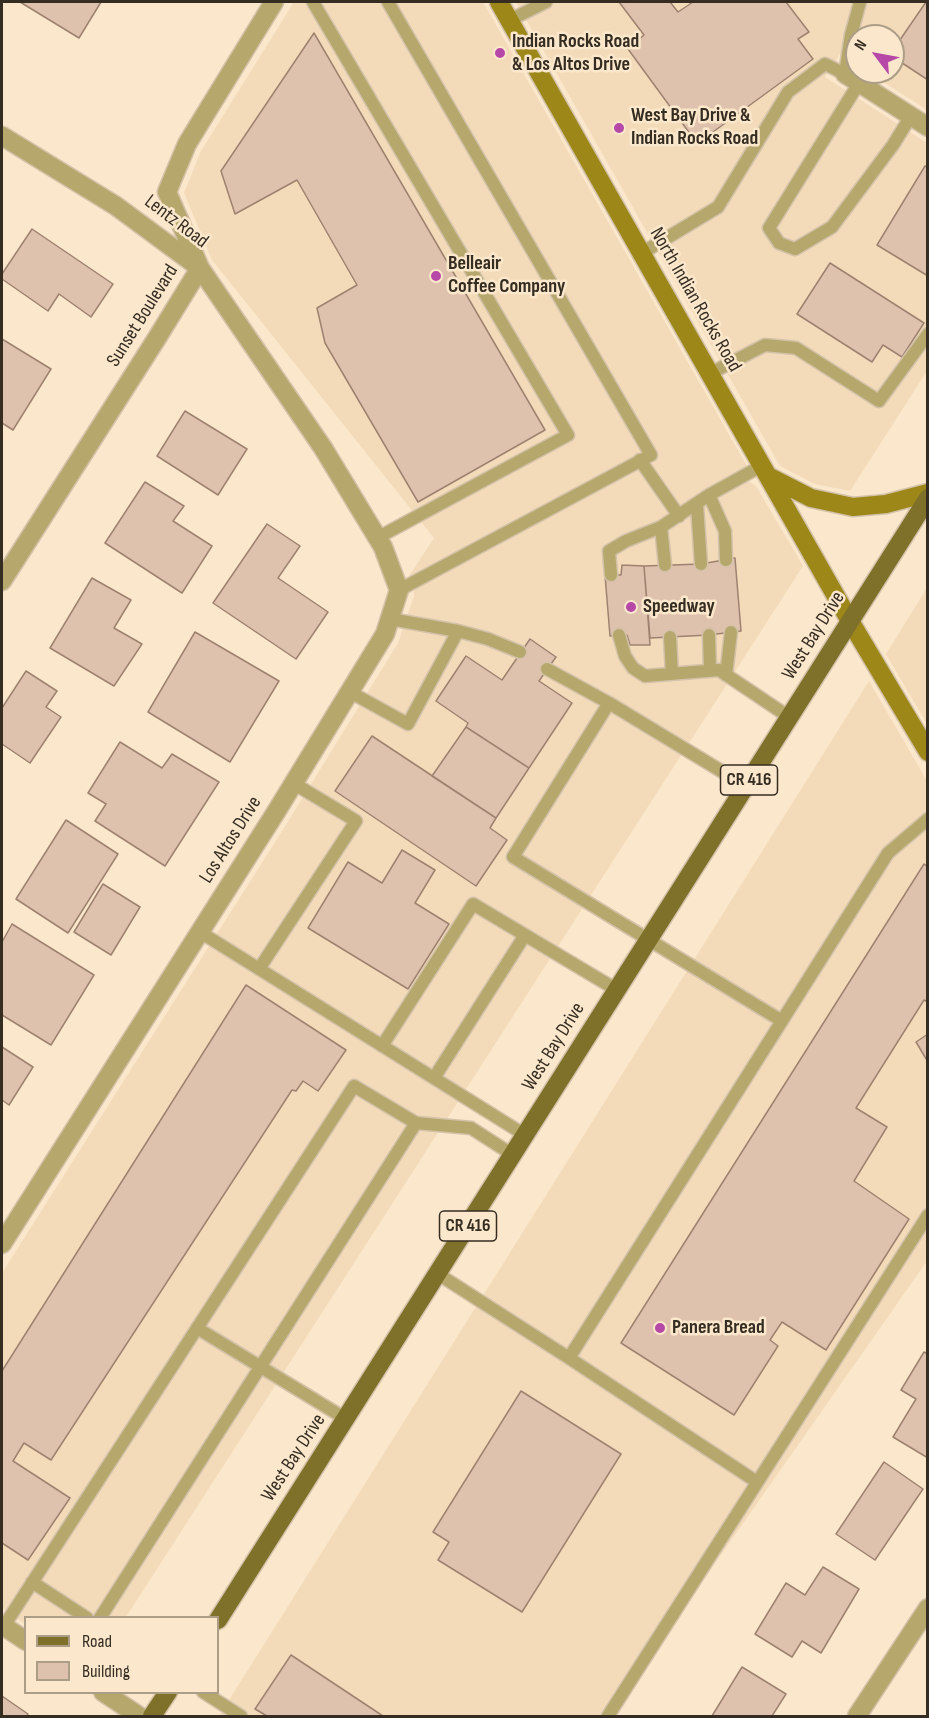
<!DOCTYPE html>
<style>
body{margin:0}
#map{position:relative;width:929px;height:1718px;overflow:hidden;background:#fbe7cb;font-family:"Sofia Sans Condensed",sans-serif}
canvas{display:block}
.frame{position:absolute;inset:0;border:3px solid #352d22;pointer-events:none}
.legend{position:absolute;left:24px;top:1616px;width:195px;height:78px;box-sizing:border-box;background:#fbe7cb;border:2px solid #ac9d87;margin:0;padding:8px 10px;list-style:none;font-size:18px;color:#352d22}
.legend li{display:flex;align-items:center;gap:12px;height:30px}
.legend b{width:30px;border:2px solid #ac9d87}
.north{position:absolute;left:845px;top:24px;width:60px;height:60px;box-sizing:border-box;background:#fbe7cb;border:2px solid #ac9d87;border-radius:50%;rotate:302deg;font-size:16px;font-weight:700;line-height:24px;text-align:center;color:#352d22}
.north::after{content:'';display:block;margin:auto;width:21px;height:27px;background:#b648a7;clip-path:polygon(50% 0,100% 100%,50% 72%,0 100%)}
</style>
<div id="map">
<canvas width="929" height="1718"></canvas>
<div class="frame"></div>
<ul class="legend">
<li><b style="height:8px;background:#7f702a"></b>Road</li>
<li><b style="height:16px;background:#dfc2ae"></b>Building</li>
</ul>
<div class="north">N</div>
</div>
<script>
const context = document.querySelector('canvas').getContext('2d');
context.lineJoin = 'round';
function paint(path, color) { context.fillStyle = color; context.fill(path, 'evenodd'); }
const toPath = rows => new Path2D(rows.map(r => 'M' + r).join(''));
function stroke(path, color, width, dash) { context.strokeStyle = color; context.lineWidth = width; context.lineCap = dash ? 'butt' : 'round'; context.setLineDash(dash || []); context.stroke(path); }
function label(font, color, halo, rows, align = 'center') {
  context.font = font + ' "Sofia Sans Condensed",sans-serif'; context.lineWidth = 5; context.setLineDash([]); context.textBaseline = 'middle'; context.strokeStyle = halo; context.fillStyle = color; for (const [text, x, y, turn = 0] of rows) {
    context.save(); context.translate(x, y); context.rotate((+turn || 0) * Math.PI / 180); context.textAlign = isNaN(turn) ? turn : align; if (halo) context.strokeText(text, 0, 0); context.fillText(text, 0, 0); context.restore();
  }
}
paint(toPath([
 [294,2,483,2,748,468,751,475,748,481,756,486,803,566,126,1617,26,1618,25,1624,2,1608,2,1273,289,820,398,643,414,596,414,586,409,576,434,538,212,260,184,193,201,151],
 [516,2,927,2,927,110,868,72,893,72,893,36,857,36,857,65,840,54,825,77,927,143,927,371,850,491,815,484,780,466],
 [927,588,927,724,886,654],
 [869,681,927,781,927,1261,608,1716,219,1716]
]), '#f3dbb9');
const building = toPath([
 [20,2,101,2,79,38,20,2],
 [619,2,670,2,678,12,693,2,786,2,809,32,798,39,813,59,713,132,696,142,628,49,644,35,619,2],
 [926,2,928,2,928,80,893,57,893,50,926,2],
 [314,33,545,430,418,502,325,343,317,308,357,285,297,180,235,214,221,171,314,33],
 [925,166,928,167,928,276,877,245,925,166],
 [32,229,113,284,91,317,59,294,48,311,2,279,2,274,32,229],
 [830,263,924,323,902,357,883,345,872,362,797,314,830,263],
 [2,339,51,369,13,430,2,423,2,339],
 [185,411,247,449,218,495,157,456,185,411],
 [145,482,184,506,173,521,212,546,182,593,105,543,145,482],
 [267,524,300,546,278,578,328,612,296,659,213,603,267,524],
 [735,558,741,631,709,635,650,638,644,566,701,564,735,558],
 [622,565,644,566,650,645,630,645,627,635,610,636,605,575,621,575,622,565],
 [92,578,131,600,114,628,142,644,114,686,50,648,92,578],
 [195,632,279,681,230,762,148,712,195,632],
 [530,639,556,657,539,681,572,703,529,768,466,727,468,723,436,701,466,656,502,680,530,639],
 [26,671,57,691,46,707,61,717,30,763,2,744,2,708,26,671],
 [466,727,529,768,496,818,432,776,466,727],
 [372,736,496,818,490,828,507,840,476,886,335,791,372,736],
 [120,742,162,768,172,754,219,782,165,866,95,821,106,804,88,793,120,742],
 [66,820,118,854,68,933,16,899,66,820],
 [402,850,435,870,415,903,449,924,408,989,308,928,348,862,382,883,402,850],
 [924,864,928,867,928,1002,924,1000,856,1108,887,1127,854,1181,909,1219,826,1350,782,1322,770,1340,778,1346,734,1415,621,1343,924,864],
 [103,884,140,907,111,955,74,932,103,884],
 [12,924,94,975,51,1045,2,1015,2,942,12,924],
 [246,985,346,1050,318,1091,303,1081,296,1091,292,1090,51,1460,24,1443,13,1461,70,1498,28,1560,2,1543,2,1371,246,985],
 [928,1034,928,1062,916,1042,928,1034],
 [2,1047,33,1067,9,1105,2,1100,2,1047],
 [924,1352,928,1354,928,1458,893,1437,916,1399,901,1390,924,1352],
 [521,1391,621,1454,522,1612,438,1560,449,1542,433,1532,521,1391],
 [884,1462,923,1489,875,1560,836,1534,884,1462],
 [823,1567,859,1589,821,1653,802,1641,792,1657,755,1634,786,1583,805,1595,823,1567],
 [291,1655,383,1716,267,1716,255,1709,291,1655],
 [742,1667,786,1694,772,1716,712,1716,742,1667],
 [2,1696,28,1714,27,1716,2,1716,2,1696]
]);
paint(building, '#dfc2ae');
stroke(building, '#9e8270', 1.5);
const lane = toPath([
 [313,2,568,435,377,538],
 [388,2,651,455,399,590],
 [510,20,546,2],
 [859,83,769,228,779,243,795,249,832,227,893,145,911,116],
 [642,253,718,207,788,92,825,64,845,74,851,35,860,2],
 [711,373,765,345,796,348,879,401,928,334],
 [640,460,679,516],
 [709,495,725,531,726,560],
 [697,505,701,564],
 [661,527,665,565],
 [611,575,609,551,626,541,661,527,709,495,763,465],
 [390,619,458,631,488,639,520,652],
 [619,635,625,656,633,668,645,676,719,670,789,717],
 [709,635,710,670],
 [670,637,672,674],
 [547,669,609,703],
 [726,675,731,632],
 [350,692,408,724,458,631],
 [746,786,609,703,513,857,782,1021],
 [200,932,525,1135],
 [259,969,356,821,293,783],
 [382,1046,473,904,617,990],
 [434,1078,525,935],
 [416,1123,471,1128,513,1155],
 [438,1274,569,1358,757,1482],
 [197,1328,346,1419],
 [569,1358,888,853,928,819],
 [32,1582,87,1618],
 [4,1626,354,1086,416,1123,100,1618],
 [203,1692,241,1716],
 [608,1716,928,1215]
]);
const street = toPath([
 [845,74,928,127],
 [2,136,116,206,200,268,323,448,383,547,399,590,385,634,276,812,2,1244],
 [2,581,157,338,200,268,167,192,187,144,274,2],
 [2,1625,26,1641],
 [103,1692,139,1716],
 [857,1716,928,1608]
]);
const secondary = toPath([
 [499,2,850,621,928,752],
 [768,476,811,498,853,507,886,504,928,493]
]);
const primary = toPath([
 [218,1620,928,498],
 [152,1716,168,1692]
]);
stroke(lane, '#d3c2a9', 15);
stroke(street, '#d3c2a9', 21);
stroke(secondary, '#d3c2a9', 21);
stroke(primary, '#d3c2a9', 21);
stroke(lane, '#b6a86c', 12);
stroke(street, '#b6a86c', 18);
stroke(secondary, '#9c8718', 18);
stroke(primary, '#7f702a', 18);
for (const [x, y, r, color] of [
 [500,53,6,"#b648a7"],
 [619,128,6,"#b648a7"],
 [436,276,6,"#b648a7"],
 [631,607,6,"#b648a7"],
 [660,1328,6,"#b648a7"]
]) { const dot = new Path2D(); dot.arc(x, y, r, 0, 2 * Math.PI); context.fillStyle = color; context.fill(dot); stroke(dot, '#fbe7cb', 2); }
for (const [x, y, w] of [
 [749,780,57],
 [468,1226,57]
]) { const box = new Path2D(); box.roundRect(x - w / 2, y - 15, w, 30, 4.5); context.fillStyle = '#fbe7cb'; context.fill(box); stroke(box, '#352d22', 1.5); }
label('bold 18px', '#352d22', null, [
 ["CR 416",749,780],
 ["CR 416",468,1226]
]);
label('bold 20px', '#352d22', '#fbe7cb', [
 ["Indian Rocks Road",512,42],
 ["& Los Altos Drive",512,65],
 ["West Bay Drive &",631,116],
 ["Indian Rocks Road",631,139],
 ["Belleair",448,264],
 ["Coffee Company",448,287],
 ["Speedway",643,607],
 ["Panera Bread",672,1328]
], 'left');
label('20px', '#352d22', '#fbe7cb', [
 ["Lentz Road",176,222,37],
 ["North Indian Rocks Road",695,300,60],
 ["Sunset Boulevard",143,316,-58],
 ["West Bay Drive",814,636,-58],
 ["Los Altos Drive",231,840,-58],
 ["West Bay Drive",554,1047,-58],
 ["West Bay Drive",294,1458,-57]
]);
</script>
